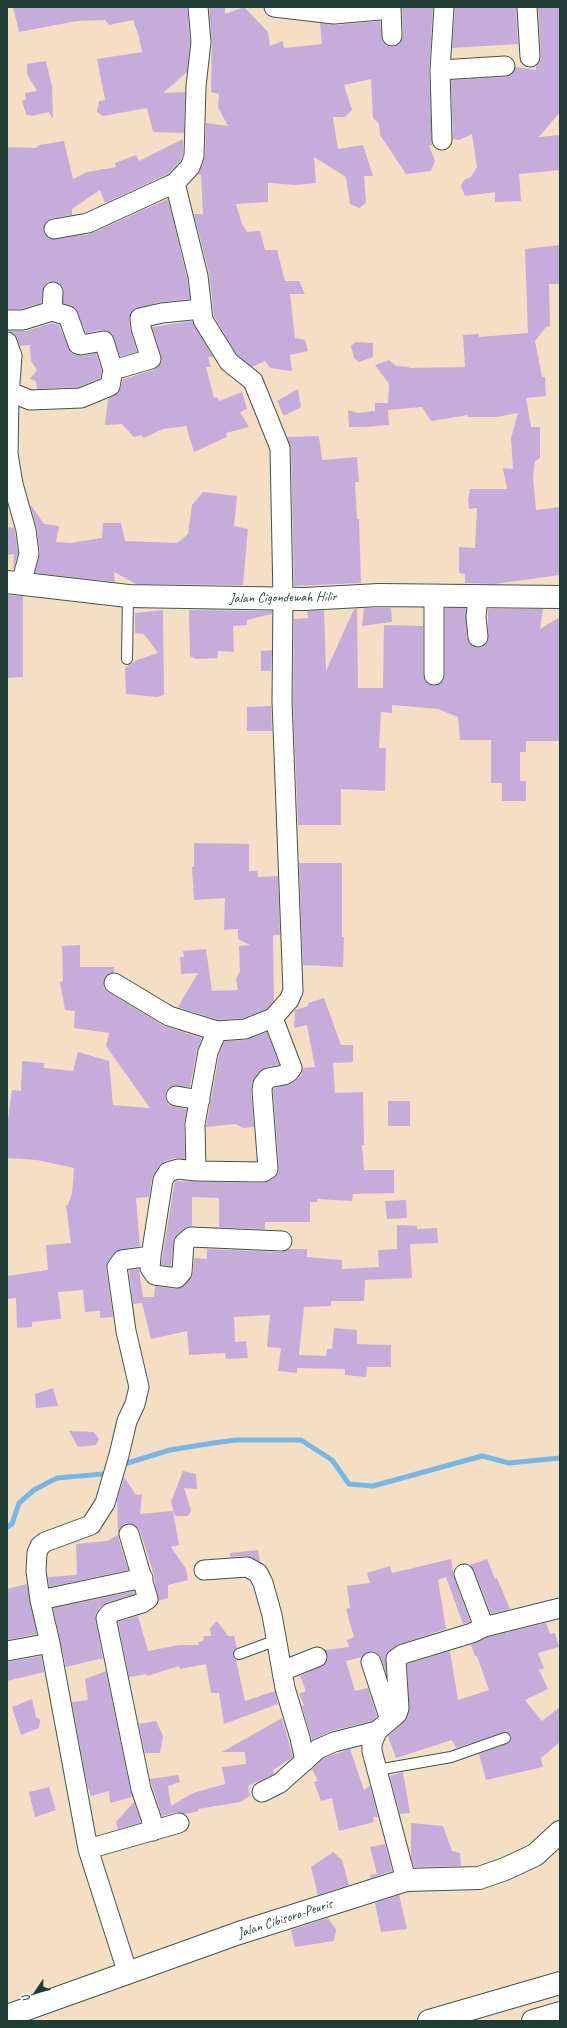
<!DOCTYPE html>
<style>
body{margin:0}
#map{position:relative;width:567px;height:2028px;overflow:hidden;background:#f4dfc4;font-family:Caveat,sans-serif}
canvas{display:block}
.frame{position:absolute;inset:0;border:8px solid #1f3d34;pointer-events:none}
.north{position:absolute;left:16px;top:1972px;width:40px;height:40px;-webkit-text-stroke:3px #fff;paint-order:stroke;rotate:235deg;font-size:11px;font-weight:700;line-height:16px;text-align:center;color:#1f3d34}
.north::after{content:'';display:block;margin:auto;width:14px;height:18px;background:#1f3d34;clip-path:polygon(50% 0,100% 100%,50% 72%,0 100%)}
</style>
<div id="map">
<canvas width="567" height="2028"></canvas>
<div class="frame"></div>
<div class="north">U</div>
</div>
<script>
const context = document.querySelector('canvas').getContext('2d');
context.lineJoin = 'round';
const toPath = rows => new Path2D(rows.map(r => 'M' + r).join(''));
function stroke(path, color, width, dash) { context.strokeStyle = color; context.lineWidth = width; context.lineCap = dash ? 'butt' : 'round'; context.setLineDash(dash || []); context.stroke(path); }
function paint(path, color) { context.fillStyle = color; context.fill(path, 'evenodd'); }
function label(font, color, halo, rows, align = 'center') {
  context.font = font + ' Caveat,sans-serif'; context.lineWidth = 3; context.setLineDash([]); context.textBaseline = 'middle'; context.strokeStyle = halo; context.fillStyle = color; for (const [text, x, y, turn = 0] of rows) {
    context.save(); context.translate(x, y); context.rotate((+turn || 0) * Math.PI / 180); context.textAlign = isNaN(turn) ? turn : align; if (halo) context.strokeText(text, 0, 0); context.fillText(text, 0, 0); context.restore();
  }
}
stroke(toPath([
 [121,1465,170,1450,213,1443,236,1440,301,1440,332,1460,349,1484,373,1486,482,1456,509,1463,560,1458],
 [7,1527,12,1524,19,1503,34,1490,57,1478,103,1474,109,1471]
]), '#73b8e9', 5);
paint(toPath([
 [13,7,187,7,190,42,187,72,163,93,185,92,184,133,153,132,147,108,103,116,97,112,99,101,105,100,97,59,142,52,139,37,133,20,109,25,105,20,77,21,19,32],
 [209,7,225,7,225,14,244,7,268,32,270,46,283,41,284,48,322,44,320,23,335,25,380,21,383,41,387,46,393,47,398,45,403,36,402,7,433,7,429,70,432,145,429,146,435,161,431,171,406,174,380,135,379,124,373,118,371,79,344,85,352,110,345,117,333,117,338,149,363,145,373,176,364,176,366,203,359,208,350,204,346,177,314,157,316,183,295,185,268,183,268,202,236,204,242,224,247,232,260,231,265,250,277,250,285,281,299,281,305,294,290,294,295,338,305,340,308,351,290,355,292,371,270,368,265,361,252,367,237,355,214,316,209,273,194,214,203,214,201,175,198,174,205,157,206,123,228,126,218,107,219,94,211,92,212,41],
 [455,7,516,7,518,44,452,48],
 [538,7,560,7,560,112,539,137,560,135,560,170,519,174,521,201,495,202,495,192,465,196,461,186,464,180,471,177,477,167,472,134,459,140,453,139,451,80,506,77,511,75,516,67,536,70,536,66,540,62,541,56],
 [46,61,52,86,53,119,49,112,31,116,26,114,22,101,26,99,25,93,37,91,27,74,27,64],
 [183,139,183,154,180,161,168,174,105,203,100,190,72,209,72,215,52,218,47,221,44,226,45,236,51,239,90,234,168,199,187,278,190,299,160,302,133,310,129,319,130,329,137,352,120,356,112,333,102,330,86,333,76,308,63,303,63,287,59,283,48,282,44,286,41,303,21,309,7,309,7,147,36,148,39,145,64,141,73,179,87,172,116,167,115,163,136,155,139,161],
 [560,245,560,284,549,284,550,326,546,327,535,341,542,377,545,377,546,396,526,398,531,427,540,427,540,458,535,461,533,477,536,510,560,507,560,575,494,584,465,583,465,574,459,573,459,547,475,548,477,508,469,509,468,499,470,489,507,489,503,468,513,469,511,438,518,413,496,417,468,417,468,415,431,421,422,407,388,410,389,425,365,427,349,427,348,410,358,413,375,411,375,403,388,403,389,384,375,365,389,360,396,366,409,367,409,368,465,367,463,335,479,334,479,337,528,333,525,249],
 [192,321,213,357,208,357,211,367,206,367,214,398,217,397,219,401,242,392,247,409,240,412,249,427,226,433,227,437,194,452,186,426,163,429,144,438,141,435,134,437,122,424,105,425,108,399,119,393,123,379,154,370,162,362,161,356,152,327],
 [52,323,59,325,71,352,83,356,96,353,102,371,100,378,79,387,37,389,36,381,30,379,37,370,31,361,30,345,20,346,14,334,9,331,26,331],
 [356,342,373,343,373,357,359,362,354,358,351,346],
 [298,389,301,407,284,416,277,401],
 [319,436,322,460,357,457,359,482,355,482,357,519,359,519,361,583,294,586,291,448,287,437],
 [203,492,237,496,234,526,248,529,243,585,136,584,114,572,115,582,35,573,40,553,37,529,30,504,44,524,59,526,56,542,71,543,102,538,103,523,121,523,125,541,177,543,188,534,192,505],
 [7,527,14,528,15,532,18,553,13,570,14,554,7,555],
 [7,595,23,596,23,677,7,678],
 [364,608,391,608,392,622,362,626],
 [445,608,466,608,467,638,473,647,479,648,484,646,488,641,488,609,543,609,540,629,560,617,560,741,526,741,526,752,520,752,520,781,526,781,526,801,502,801,502,783,491,783,491,740,460,740,458,717,438,709,392,705,392,713,381,712,379,748,386,748,385,791,341,789,341,825,298,825,293,701,294,619,308,618,307,611,324,610,326,671,354,609,357,609,358,688,383,688,384,625,423,626,423,675,428,684,434,686,443,681,445,675],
 [163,610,164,695,157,697,126,694,125,668,137,660,158,653,144,634,135,633,135,613],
 [189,610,272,611,272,614,247,620,247,625,233,626,234,652,218,651,217,658,196,659,190,656],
 [272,650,271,671,261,671,261,651],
 [271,706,272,731,247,731,247,707],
 [194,843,249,844,249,871,257,871,258,877,278,876,280,935,273,935,274,1001,267,1009,243,1018,218,1020,178,1007,198,973,181,974,180,957,184,957,183,951,206,949,212,991,238,990,236,979,240,971,239,946,250,945,238,939,238,929,224,930,225,898,194,900,192,867,194,867],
 [299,863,342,863,342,937,344,937,343,967,303,965],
 [80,945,80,967,114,967,114,972,105,977,103,982,104,988,108,992,164,1026,202,1038,197,1050,190,1087,173,1086,168,1089,165,1095,166,1100,169,1105,187,1109,184,1124,185,1159,175,1158,165,1161,159,1166,152,1178,149,1197,136,1198,140,1246,116,1251,108,1261,106,1268,113,1317,100,1318,100,1311,85,1312,83,1290,58,1292,61,1319,32,1322,32,1327,17,1328,16,1298,7,1299,7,1276,48,1270,46,1245,71,1243,66,1205,68,1205,72,1193,74,1168,37,1160,7,1158,7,1126,12,1090,21,1091,22,1061,44,1063,44,1068,73,1071,78,1052,109,1061,113,1105,150,1108,106,1046,109,1033,74,1028,75,1011,65,1010,60,982,63,981,62,946],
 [324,998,341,1045,353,1045,353,1062,333,1063,335,1093,363,1092,364,1145,362,1145,364,1170,394,1170,394,1193,353,1194,352,1201,317,1199,317,1202,310,1202,310,1222,265,1222,265,1229,208,1227,219,1227,219,1198,192,1197,192,1226,184,1229,174,1238,171,1266,161,1265,175,1181,263,1183,269,1181,278,1174,279,1168,273,1089,295,1081,301,1075,303,1068,315,1067,307,1025,294,1028,295,1010,308,1006,308,1003],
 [267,1032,279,1065,266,1067,260,1071,252,1082,251,1091,254,1127,243,1128,236,1124,206,1127,219,1055,224,1041,246,1040],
 [388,1101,410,1101,410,1126,388,1126],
 [406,1200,407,1218,387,1219,385,1201],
 [397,1225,417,1226,417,1229,437,1228,438,1243,410,1244,412,1278,365,1280,364,1301,331,1301,331,1306,304,1307,299,1355,326,1356,327,1349,332,1349,334,1328,357,1330,357,1344,391,1345,391,1367,367,1367,366,1377,345,1375,345,1369,297,1368,297,1373,278,1371,281,1348,267,1347,270,1315,234,1317,235,1342,246,1341,248,1358,226,1359,225,1353,189,1355,187,1331,151,1339,142,1303,133,1304,129,1270,139,1269,143,1297,154,1297,155,1286,176,1289,185,1285,193,1273,194,1258,207,1259,207,1249,282,1252,289,1249,307,1249,307,1257,342,1260,342,1269,379,1267,378,1250,397,1249],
 [53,1388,58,1406,36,1408,35,1394],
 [69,1431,94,1432,99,1439,96,1445,78,1447],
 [183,1471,196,1474,197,1489,184,1488,191,1510,188,1516,175,1516,171,1502],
 [124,1477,136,1495,142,1494,140,1514,173,1511,179,1545,171,1547,186,1569,188,1580,168,1585,168,1598,158,1601,154,1575,140,1531,136,1526,126,1523,121,1527,118,1537,128,1570,49,1587,48,1577,77,1575,76,1544,107,1541,118,1535,117,1500],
 [258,1550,260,1562,247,1556,230,1557,230,1553],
 [451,1559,454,1578,470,1622,463,1624,446,1577,438,1580,446,1629,397,1645,386,1655,386,1672,381,1658,374,1651,367,1652,362,1657,346,1661,355,1691,368,1688,377,1716,372,1721,331,1731,312,1740,302,1706,304,1705,299,1694,306,1691,300,1676,325,1664,328,1658,325,1650,349,1647,347,1640,354,1637,346,1609,350,1608,347,1586,370,1583,367,1573,390,1566,392,1573],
 [487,1559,495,1579,497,1578,510,1609,491,1614,474,1570,470,1565],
 [27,1584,37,1634,7,1640,7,1589],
 [134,1591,135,1594,106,1603,101,1606,95,1615,103,1660,103,1658,66,1667,53,1608],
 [138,1616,148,1651,179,1645,199,1645,198,1642,203,1641,204,1636,211,1636,210,1628,217,1621,228,1636,234,1636,237,1648,234,1650,233,1656,236,1660,245,1701,275,1691,278,1704,224,1724,219,1693,211,1693,206,1664,180,1669,179,1666,147,1676,147,1674,129,1677,118,1622],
 [546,1623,550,1634,555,1633,559,1647,538,1653,544,1668,539,1670,548,1689,525,1700,542,1721,560,1707,560,1742,541,1758,543,1767,486,1780,479,1754,510,1742,511,1735,506,1732,456,1748,452,1740,396,1758,388,1736,404,1722,409,1711,407,1664,450,1651,458,1700,489,1690,477,1656,475,1656,471,1645,488,1637],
 [41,1656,44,1672,7,1681,7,1662],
 [106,1671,132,1797,110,1803,109,1791,91,1796,87,1785,72,1702,88,1700,85,1679],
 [32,1699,36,1717,40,1720,39,1728,21,1735,12,1707],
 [282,1718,293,1757,273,1770,274,1774,248,1786,250,1796,240,1802,198,1809,198,1811,185,1814,176,1812,162,1816,150,1779,178,1775,180,1782,168,1786,171,1806,193,1793,225,1784,222,1767,246,1764,245,1752,222,1752],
 [156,1721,163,1736,160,1753,145,1753,139,1724],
 [350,1749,364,1790,370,1786,378,1817,373,1817,374,1822,339,1831,332,1798,321,1801,314,1782,318,1781,312,1769,324,1758],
 [403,1772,410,1813,400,1814,390,1776],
 [49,1787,56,1810,35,1817,29,1792],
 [134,1802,141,1823,118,1829,116,1822],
 [411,1823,443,1826,452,1851,460,1853,461,1866,414,1867,411,1857],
 [385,1844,392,1871,371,1878,370,1875,377,1874,370,1847],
 [333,1852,342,1860,349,1885,318,1895,311,1867],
 [399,1895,407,1929,381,1932,375,1903],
 [328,1918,336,1930,334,1941,295,1947,291,1930]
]), '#c6acdb');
const service = toPath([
 [127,659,128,596],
 [239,1654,277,1640],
 [377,1770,451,1757,505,1738]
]);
const minor = toPath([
 [274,7,334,14,391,9],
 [391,7,392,36],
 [527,7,530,57],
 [440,70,505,66],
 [442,140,440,70,444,7],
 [54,229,88,223,175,183,190,167,194,156,196,86,201,42,198,7],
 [52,311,53,292],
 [7,320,23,320,52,311,68,316,78,344,81,345,104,341,113,370,151,359,141,328,140,318,162,313,201,309],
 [7,342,12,356,9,395,8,454,13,484,26,530,29,554,21,584],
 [10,392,30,400,81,398,110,386,113,370],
 [478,596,476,617,478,637],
 [434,675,434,596],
 [114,983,169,1016,217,1031,245,1029,273,1018,289,1000,293,991,282,701,283,599,280,448,253,381,229,362,203,320,198,276,175,183],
 [176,1096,200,1100],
 [196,1171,195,1124,208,1052,217,1031],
 [151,1256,150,1268,155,1275,177,1278,182,1272,184,1243,191,1237,282,1241],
 [129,1534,148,1599,142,1603,110,1613,106,1618,141,1789,151,1818,153,1831],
 [204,1570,247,1567,258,1573,263,1583,272,1615,285,1688,300,1738,305,1761],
 [464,1574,484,1627],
 [40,1600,143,1578],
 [7,1651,50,1643],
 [371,1662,390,1720],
 [282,1671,317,1657],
 [262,1792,280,1783,318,1749,334,1742,377,1731],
 [88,1849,179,1823],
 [406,1880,372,1751,372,1744,377,1731,397,1714,399,1708,396,1659,403,1654,472,1633,484,1627,560,1608],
 [128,1974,88,1849,50,1643,40,1600,36,1571,37,1553,40,1546,45,1542,91,1525,105,1503,119,1455,127,1421,135,1404,139,1387,126,1331,117,1267,122,1260,151,1256,163,1180,168,1172,178,1169,196,1171,263,1172,268,1169,262,1090,263,1084,268,1078,284,1075,289,1072,292,1068,273,1018]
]);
const tertiary = toPath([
 [7,582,128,596,304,599,379,595,560,597],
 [7,2016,239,1933,406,1880,479,1878,505,1869,535,1855,560,1832]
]);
const motorway = toPath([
 [429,2021,560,1983],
 [533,2021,560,2013]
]);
stroke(service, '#3f554a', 12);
stroke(minor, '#3f554a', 21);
stroke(tertiary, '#3f554a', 24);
stroke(motorway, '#3f554a', 24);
stroke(service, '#fff', 10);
stroke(minor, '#fff', 19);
stroke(tertiary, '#fff', 22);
stroke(motorway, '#fff', 22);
label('14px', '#1f3d34', '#fff', [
 ["Jalan Cigondewah Hilir",283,598,-1],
 ["Jalan Cibisoro-Peuris",285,1919,-18]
]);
</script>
